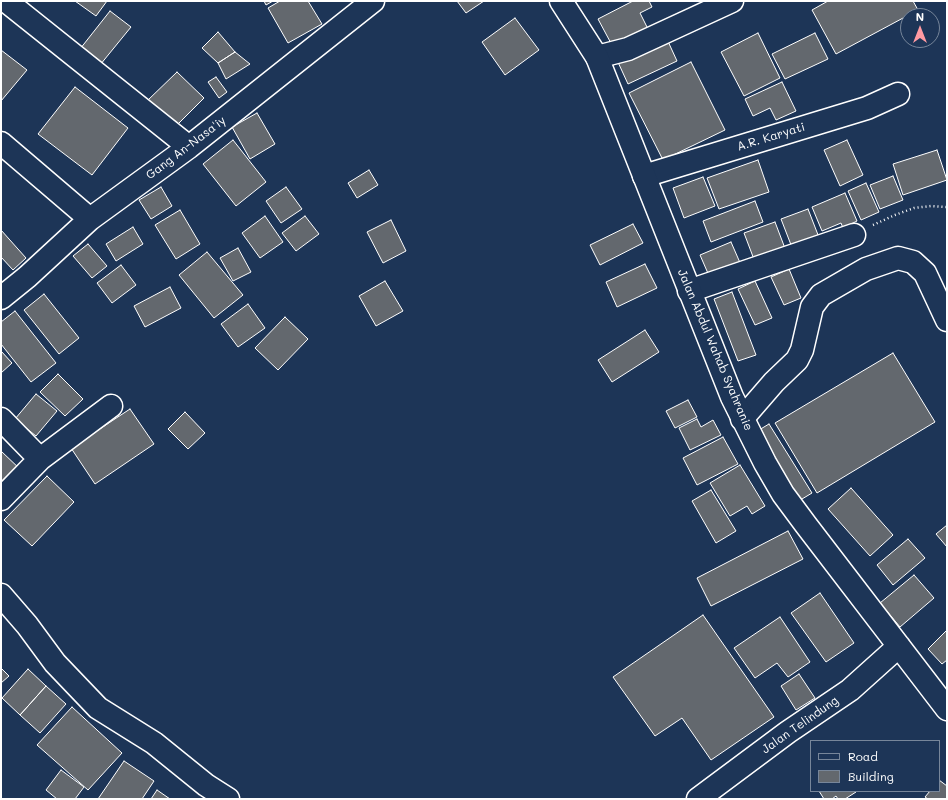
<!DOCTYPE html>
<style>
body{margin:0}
#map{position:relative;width:948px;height:800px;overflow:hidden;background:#1d3557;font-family:Mali,sans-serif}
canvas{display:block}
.frame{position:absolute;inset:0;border:2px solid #fff;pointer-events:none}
.legend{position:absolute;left:810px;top:740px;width:130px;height:52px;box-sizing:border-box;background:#1d3557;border:1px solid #77869a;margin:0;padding:5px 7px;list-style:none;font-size:12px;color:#fff}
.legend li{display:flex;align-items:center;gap:8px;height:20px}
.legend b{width:20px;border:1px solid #77869a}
.north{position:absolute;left:900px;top:8px;width:40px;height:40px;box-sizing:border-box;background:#1d3557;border:1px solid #77869a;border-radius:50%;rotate:0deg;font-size:11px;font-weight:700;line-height:16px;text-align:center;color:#fff}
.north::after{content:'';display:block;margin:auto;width:14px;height:18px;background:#ff9aa2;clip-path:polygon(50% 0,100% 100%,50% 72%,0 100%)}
</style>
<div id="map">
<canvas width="948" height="800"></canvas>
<div class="frame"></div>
<ul class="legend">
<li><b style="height:5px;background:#1d3557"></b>Road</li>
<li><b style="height:11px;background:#63686e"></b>Building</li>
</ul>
<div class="north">N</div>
</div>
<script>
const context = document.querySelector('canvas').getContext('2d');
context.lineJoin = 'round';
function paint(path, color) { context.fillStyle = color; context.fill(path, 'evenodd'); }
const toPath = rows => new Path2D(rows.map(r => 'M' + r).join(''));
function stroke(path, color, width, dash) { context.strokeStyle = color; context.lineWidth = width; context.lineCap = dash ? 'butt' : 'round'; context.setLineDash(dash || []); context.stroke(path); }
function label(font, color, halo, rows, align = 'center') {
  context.font = font + ' Mali,sans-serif'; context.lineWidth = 3; context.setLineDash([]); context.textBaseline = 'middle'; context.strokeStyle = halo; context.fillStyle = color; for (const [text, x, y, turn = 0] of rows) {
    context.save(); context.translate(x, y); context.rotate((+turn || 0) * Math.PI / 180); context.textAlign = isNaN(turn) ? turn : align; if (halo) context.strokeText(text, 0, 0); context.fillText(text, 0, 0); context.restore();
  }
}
const building = toPath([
 [75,1,107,1,96,16,75,1],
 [264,1,273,1,266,5,264,1],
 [280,1,308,1,322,24,288,43,268,8,280,1],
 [457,1,484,1,466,13,457,1],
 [633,1,649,1,652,7,640,13,648,29,613,47,598,19,633,1],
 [828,1,913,1,918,10,836,54,812,10,828,1],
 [110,11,131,27,100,65,80,49,110,11],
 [515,18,539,50,505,75,482,42,515,18],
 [218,32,235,52,218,63,202,48,218,32],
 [758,33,780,78,744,96,721,52,758,33],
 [815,33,828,59,785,79,772,54,815,33],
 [666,37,677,61,628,84,617,60,666,37],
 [1,50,27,70,1,101,1,50],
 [235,52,250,64,226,79,218,63,235,52],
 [691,62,725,130,663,160,629,93,691,62],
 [177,72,204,98,174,128,147,101,177,72],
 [216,77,227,92,219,98,208,82,216,77],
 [782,82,796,111,776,120,770,108,753,116,745,99,782,82],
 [75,87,128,128,92,175,38,134,75,87],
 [257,113,275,144,250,159,232,127,257,113],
 [233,140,266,182,236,206,203,164,233,140],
 [847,140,863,175,840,186,824,150,847,140],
 [937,150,947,180,903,195,893,164,937,150],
 [758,160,769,192,719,209,707,178,758,160],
 [369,170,378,185,357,198,348,183,369,170],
 [893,176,903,200,880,209,870,185,893,176],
 [703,177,715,206,684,218,673,188,703,177],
 [866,183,879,212,861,220,848,191,866,183],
 [161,187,172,206,151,219,139,200,161,187],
 [286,187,302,209,281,223,266,201,286,187],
 [845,193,857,221,843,228,841,223,822,231,812,207,845,193],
 [755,201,763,222,711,242,703,221,755,201],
 [808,209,820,240,793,250,781,219,808,209],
 [180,210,200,244,176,259,155,225,180,210],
 [265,216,283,242,260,258,242,233,265,216],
 [305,216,319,234,296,251,282,233,305,216],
 [391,220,406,251,383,263,367,232,391,220],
 [775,222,786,251,755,262,744,233,775,222],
 [633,224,643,243,600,265,590,245,633,224],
 [133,227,143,244,116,261,106,244,133,227],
 [1,230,26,258,13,270,1,257,1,230],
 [731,242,741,265,710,278,700,255,731,242],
 [88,244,107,266,92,278,73,256,88,244],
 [238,248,251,272,233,281,220,258,238,248],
 [207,252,243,295,214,318,179,275,207,252],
 [645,264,657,288,617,307,606,282,645,264],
 [121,265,136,285,112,303,97,283,121,265],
 [789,269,801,298,784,305,771,277,789,269],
 [385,281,403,311,376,326,359,296,385,281],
 [755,281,772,318,755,325,738,289,755,281],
 [170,287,181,308,145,327,134,306,170,287],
 [732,292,756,355,738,361,714,299,732,292],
 [44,294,79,338,59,354,24,310,44,294],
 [248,304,265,328,238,347,221,324,248,304],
 [15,311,56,363,31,382,1,344,1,322,15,311],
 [285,317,308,339,278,370,255,348,285,317],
 [645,330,659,352,612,382,598,360,645,330],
 [1,351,12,363,1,373,1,351],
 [893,353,935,422,817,493,775,423,893,353],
 [58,374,83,399,65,416,40,392,58,374],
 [36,394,57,411,36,436,15,419,36,394],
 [688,400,697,417,675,428,666,411,688,400],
 [130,409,154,444,95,484,71,448,130,409],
 [185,412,205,433,188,449,168,429,185,412],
 [697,419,701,427,713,420,721,435,690,450,679,428,697,419],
 [769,424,812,493,797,502,754,433,769,424],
 [723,437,738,464,697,485,683,458,723,437],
 [1,451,22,471,1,492,1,451],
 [740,465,765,506,752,514,747,506,730,516,710,483,740,465],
 [47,476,74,502,32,546,4,520,47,476],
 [851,488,893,535,870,556,828,509,851,488],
 [711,490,736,531,716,543,692,501,711,490],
 [947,525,947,547,936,534,947,525],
 [788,531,803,559,711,606,697,578,788,531],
 [908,539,925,558,893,585,877,565,908,539],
 [914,575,934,598,900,627,880,603,914,575],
 [820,593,854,643,826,662,791,613,820,593],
 [703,615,774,717,711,760,682,718,655,736,613,677,703,615],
 [780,617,810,662,788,677,777,663,755,678,734,648,780,617],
 [947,630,947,660,942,664,928,649,947,630],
 [1,668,9,676,1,683,1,668],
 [28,669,46,686,20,715,2,698,28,669],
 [799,674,815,698,796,710,781,686,799,674],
 [46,686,66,704,40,733,20,715,46,686],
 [72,707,122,753,88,790,37,745,72,707],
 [124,761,154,781,142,799,98,799,124,761],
 [61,770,84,787,75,799,57,799,46,790,61,770],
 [939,780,947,786,947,799,928,799,925,797,930,791,939,791,939,780],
 [157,790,170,799,151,799,157,790],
 [819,791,855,791,856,792,845,799,838,799,836,796,832,799,824,799,819,791]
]);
paint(building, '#63686e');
stroke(building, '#fff', 1);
const minor = toPath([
 [6,1,189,147],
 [597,57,628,49,732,1],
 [1,143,90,219],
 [644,176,867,108,898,94],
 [689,291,854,235],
 [1,298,27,277,90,219,189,147,373,1],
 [1,419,40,459,1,499],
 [742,419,774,382,797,360,802,350,812,307,821,295,866,269,898,258,913,262,925,273,947,320],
 [40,459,111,406],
 [1,595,27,625,55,663,98,708,154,743,206,785,228,799]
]);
const major = toPath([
 [561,1,597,57,732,397,765,463,783,494,806,525,947,709],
 [698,799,788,732,850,690,899,646]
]);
stroke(minor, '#fff', 25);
stroke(major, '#fff', 25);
stroke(toPath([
 [873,225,895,215,914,208,931,206,947,207]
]), '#fff', 2.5, [1, 3]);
stroke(minor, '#1d3557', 22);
stroke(major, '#1d3557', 22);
label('12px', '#fff', '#1d3557', [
 ["A.R. Karyati",771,137,-17],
 ["Gang An-Nasa'iy",186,148,-37],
 ["Jalan Abdul Wahab Syahranie",715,350,67],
 ["Jalan Telindung",800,725,-35]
]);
</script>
